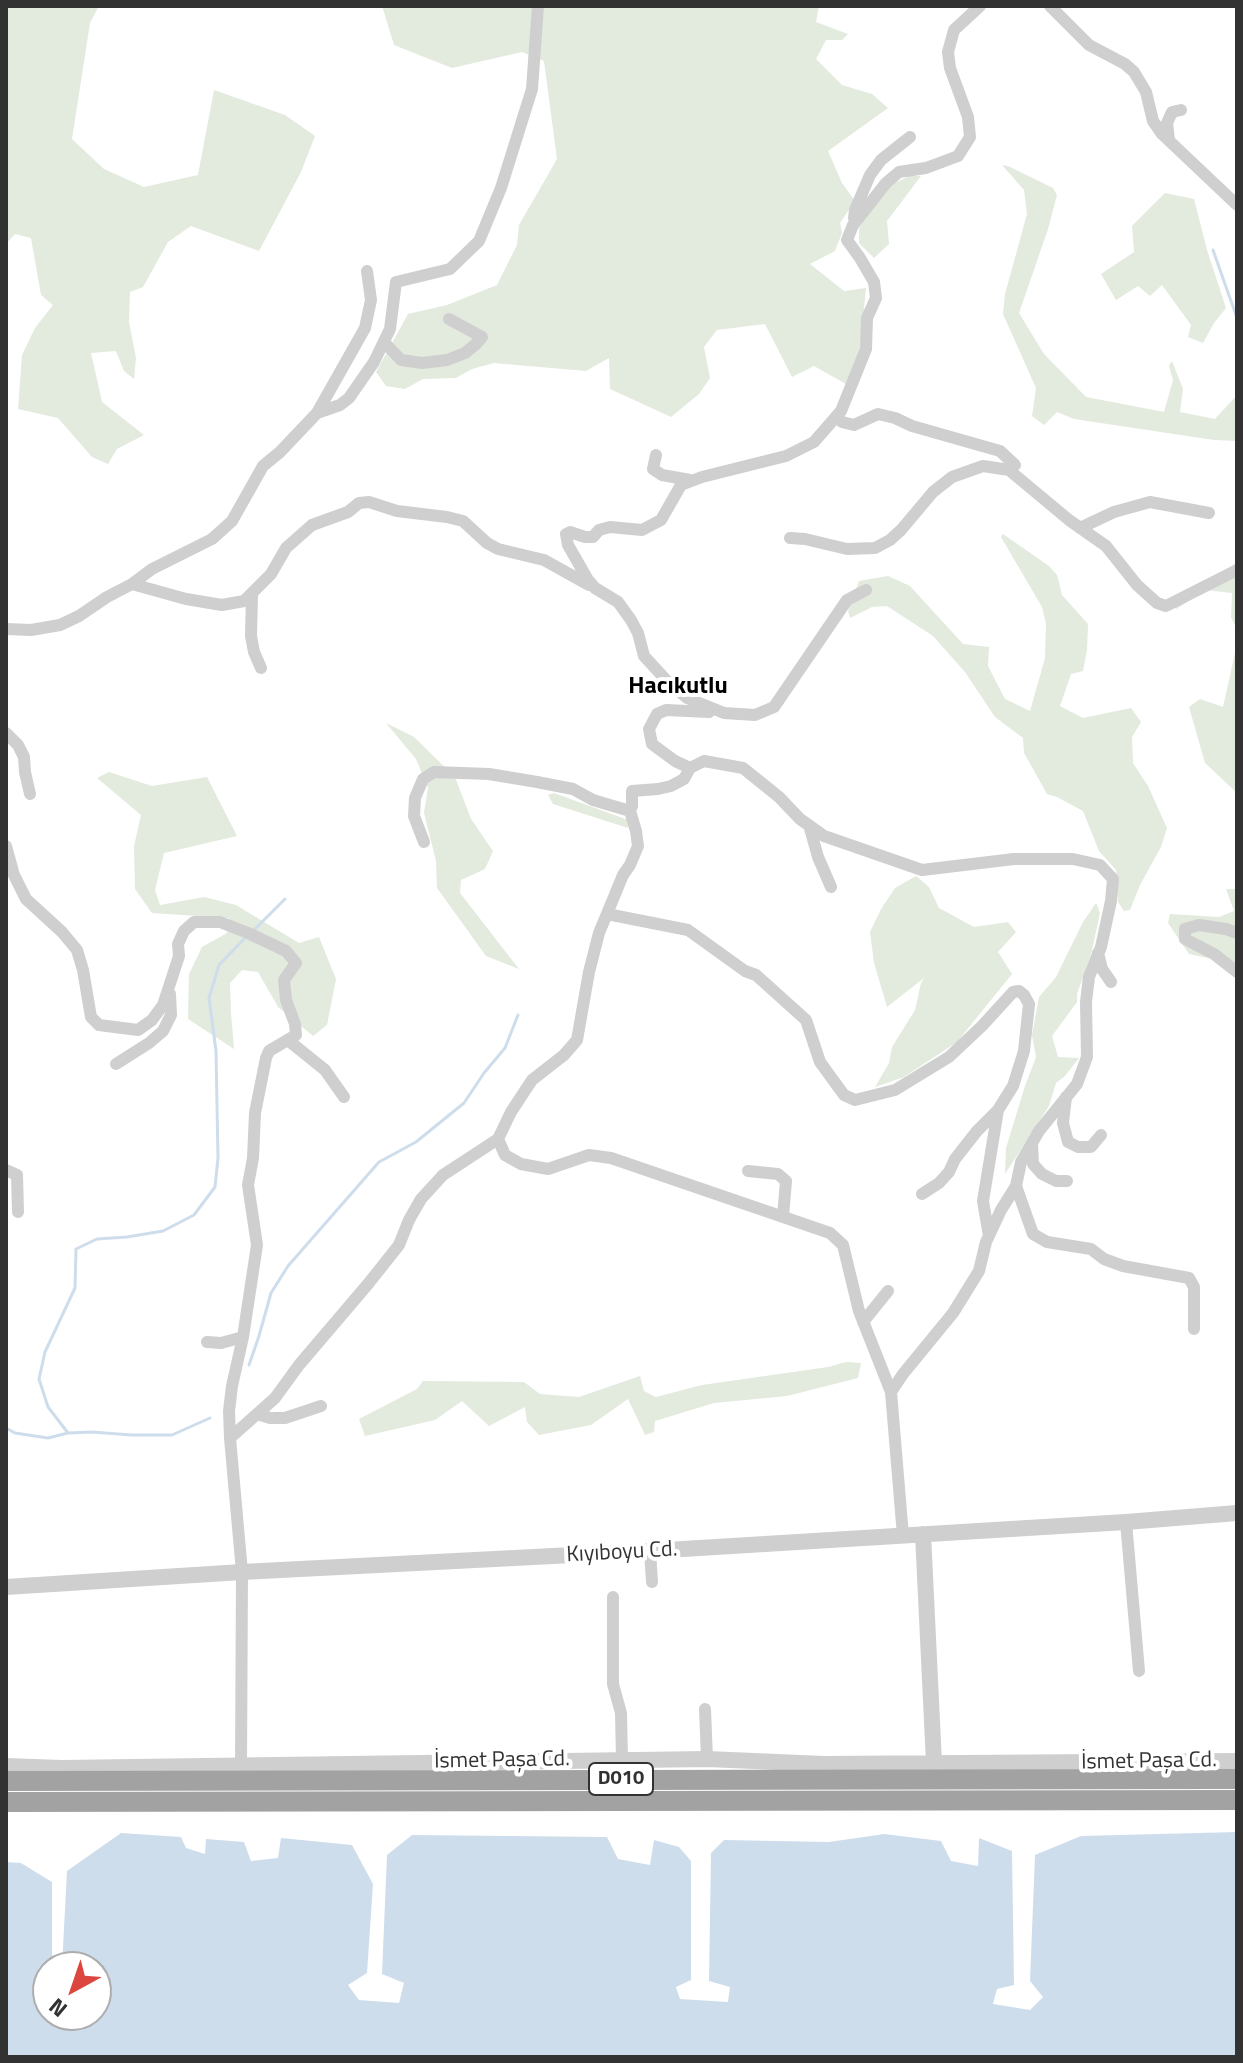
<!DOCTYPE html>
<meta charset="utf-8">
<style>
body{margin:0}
#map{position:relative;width:1243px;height:2063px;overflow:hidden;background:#fff;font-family:"Titillium Web",sans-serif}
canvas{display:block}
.frame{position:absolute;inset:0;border:8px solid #323232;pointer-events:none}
.north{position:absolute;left:32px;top:1951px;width:80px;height:80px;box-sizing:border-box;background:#fff;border:2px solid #adadad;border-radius:50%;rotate:220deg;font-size:22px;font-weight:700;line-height:32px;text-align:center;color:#323232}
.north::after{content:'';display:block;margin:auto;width:28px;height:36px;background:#dd463f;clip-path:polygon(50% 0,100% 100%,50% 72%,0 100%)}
</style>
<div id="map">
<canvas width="1243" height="2063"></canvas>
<div class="frame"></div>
<div class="north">N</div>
</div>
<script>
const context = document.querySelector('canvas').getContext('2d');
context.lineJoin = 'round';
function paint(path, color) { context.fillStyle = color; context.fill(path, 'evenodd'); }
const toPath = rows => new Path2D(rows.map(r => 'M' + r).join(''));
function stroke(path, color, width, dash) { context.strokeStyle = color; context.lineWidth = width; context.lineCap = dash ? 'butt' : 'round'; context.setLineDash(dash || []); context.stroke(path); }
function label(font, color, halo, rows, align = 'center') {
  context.font = font + ' "Titillium Web",sans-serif'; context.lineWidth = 8; context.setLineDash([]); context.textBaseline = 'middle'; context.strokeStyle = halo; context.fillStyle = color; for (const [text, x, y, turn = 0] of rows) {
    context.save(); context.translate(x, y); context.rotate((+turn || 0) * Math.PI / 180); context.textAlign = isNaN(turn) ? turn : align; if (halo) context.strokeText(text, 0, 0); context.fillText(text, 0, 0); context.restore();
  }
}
paint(toPath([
 [6,6,99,6,90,23,72,139,104,169,144,187,198,175,214,90,285,115,315,136,301,172,259,251,191,226,168,242,143,287,130,292,129,322,136,358,134,379,124,371,116,351,91,353,102,402,144,435,117,449,108,464,92,457,58,418,18,409,22,355,35,328,53,305,41,295,31,238,15,234,6,244],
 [382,6,819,6,816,22,848,34,842,40,826,40,816,59,842,85,872,94,888,108,828,151,842,183,855,201,840,223,842,233,835,251,810,264,844,291,866,288,860,349,846,384,814,366,792,377,765,324,717,330,704,347,710,378,699,394,671,417,610,389,609,358,586,371,494,363,472,369,456,378,423,379,405,389,386,386,376,372,408,314,447,305,497,285,517,245,519,225,557,159,544,61,522,52,452,68,394,45],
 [1002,165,1008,166,1053,188,1057,195,1048,229,1019,313,1044,354,1086,397,1164,412,1173,380,1169,366,1172,361,1183,389,1180,412,1215,419,1237,395,1237,441,1214,440,1074,419,1057,412,1044,425,1032,416,1036,388,1003,314,1005,294,1027,214,1024,190],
 [910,176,921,176,887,221,889,244,874,258,859,243,859,228,874,203,890,185],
 [1165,193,1194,199,1207,250,1226,308,1214,323,1203,343,1188,337,1191,325,1162,285,1150,296,1138,286,1116,300,1101,274,1134,252,1132,226],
 [1003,534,1049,566,1057,575,1062,595,1088,624,1087,650,1083,671,1071,674,1060,706,1083,718,1131,708,1141,722,1132,737,1133,763,1148,786,1167,828,1161,847,1140,885,1130,910,1124,911,1118,902,1116,870,1099,851,1083,811,1057,797,1047,794,1024,753,1023,738,995,717,965,672,933,636,887,606,872,607,850,618,848,611,859,581,888,576,910,586,963,644,989,647,988,666,1005,699,1030,711,1045,658,1046,624,1042,607,1001,537],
 [1237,562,1237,630,1231,617,1232,593,1206,590,1176,609,1171,598,1230,568],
 [1237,644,1237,793,1205,763,1189,707,1200,699,1223,707],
 [386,723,414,737,455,777,471,819,493,851,485,869,461,880,460,893,519,969,486,956,437,888,436,861,424,813,428,788,416,759],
 [109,772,152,786,207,777,237,836,164,853,155,890,160,905,204,897,236,905,299,943,319,937,336,979,327,1025,313,1036,278,1007,258,972,242,970,230,983,231,1013,234,1049,188,1019,189,974,202,947,227,933,229,918,152,913,135,889,134,846,141,815,97,778],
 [554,793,628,820,628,828,553,804,548,795],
 [916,876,929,887,939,908,974,927,1008,922,1016,932,998,952,1012,974,957,1042,904,1077,875,1087,889,1063,892,1047,915,1010,921,983,924,978,887,1007,874,963,870,932,881,909,895,888],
 [1226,889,1237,889,1237,964,1189,954,1168,923,1170,914,1219,917,1234,911],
 [1096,903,1100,913,1091,955,1077,994,1077,1002,1052,1036,1058,1057,1079,1058,1065,1076,1056,1083,1049,1106,1005,1174,1006,1148,1025,1086,1036,1057,1032,1035,1039,997,1056,977,1083,922],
 [846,1362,861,1363,858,1378,787,1396,714,1403,655,1421,654,1432,645,1435,628,1399,591,1425,539,1435,527,1422,525,1407,489,1426,462,1401,435,1420,365,1436,359,1419,417,1389,423,1381,524,1382,540,1394,579,1397,640,1376,644,1391,656,1397,702,1385,828,1367]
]), '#e3eade');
paint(toPath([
 [1237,1832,1237,2057,6,2057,6,1862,21,1863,52,1882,52,1967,48,1967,48,1979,39,1982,35,1996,48,1999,48,2015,96,2015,96,1967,62,1967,67,1871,121,1833,181,1837,186,1848,205,1854,206,1839,244,1842,251,1861,278,1858,281,1838,352,1845,373,1884,367,1973,348,1985,359,2000,399,2003,404,1983,382,1974,387,1855,412,1835,607,1837,618,1859,650,1865,654,1840,679,1847,691,1861,691,1980,676,1987,680,1999,728,2002,730,1987,709,1981,711,1853,724,1840,829,1842,884,1834,941,1841,951,1861,978,1866,979,1838,1012,1851,1014,1985,997,1989,993,2004,1030,2010,1043,1997,1030,1981,1035,1855,1081,1836]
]), '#ceddec');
stroke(toPath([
 [1213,250,1237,318],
 [254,930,285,899],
 [249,1365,259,1336,271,1293,288,1266,379,1162,416,1142,464,1103,484,1073,505,1048,518,1015],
 [6,1428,15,1433,48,1438,68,1433,92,1432,131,1435,172,1435,210,1418],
 [68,1433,48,1407,39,1379,45,1352,75,1288,76,1249,97,1239,127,1237,163,1231,194,1215,215,1187,218,1158,216,1051,209,998,219,965,245,938]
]), '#ceddec', 3);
stroke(toPath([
 [1050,6,1089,45,1125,64,1134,72,1146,92,1153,121,1162,134,1237,205],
 [1169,140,1167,123,1172,112,1181,110],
 [854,218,855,210,870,175,881,160,910,137],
 [384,342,401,360,422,363,447,360,465,353,476,344,482,337,449,319],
 [317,413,365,328,371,300,367,271],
 [656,455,653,469,662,475,690,480],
 [1009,470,1069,520,1106,546,1137,585,1157,603,1166,606,1237,570],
 [1080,528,1114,512,1150,502,1209,513],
 [790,538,805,539,847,549,875,548,890,540,901,530,933,492,952,477,983,466,1009,470,1015,465,1000,451,912,426,895,418,878,414,854,425,842,422,837,416],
 [132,584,152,569,212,539,232,521,263,466,280,452,317,413,340,405,349,398,374,362,390,329,396,282,450,269,479,241,501,188,532,89,538,6],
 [866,590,847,600,774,707,755,715,724,713,687,698,667,681,644,656,638,633,631,620,618,602,595,588,588,580,568,545,566,534,570,532,585,537,593,537,599,530,610,527,642,530,661,520,681,485,702,477,786,456,814,442,841,411,866,349,867,318,876,298,874,282,860,258,847,240,853,225,886,183,899,172,926,168,958,156,970,137,968,117,950,68,948,52,954,30,980,6],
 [252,595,251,636,254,652,261,668],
 [6,629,31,630,60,625,79,616,107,597,132,584,186,599,222,605,244,601,271,574,286,548,312,525,348,512,359,503,369,502,397,511,447,517,463,521,487,543,498,549,544,560,589,585],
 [6,733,18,745,24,757,25,772,30,794],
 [690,768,675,761,652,744,649,729,657,714,666,710,709,712],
 [809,825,818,857,831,887],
 [424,842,414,816,415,798,423,779,434,772,489,774,537,782,573,789,593,800,630,811],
 [6,846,14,875,26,899,62,932,77,950,83,970,91,1017,99,1025,138,1030,152,1020,163,1005,179,956,178,944,184,931,194,922,220,922,248,933,286,951,296,963,284,980,286,1000,295,1024,296,1035,269,1051,266,1058,255,1113,253,1158,248,1185,257,1245,243,1337,232,1386,229,1411,230,1438],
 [607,914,688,930,745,971,756,975,806,1020,820,1062,844,1095,855,1100,895,1090,949,1057,982,1026,1013,992,1019,991,1024,995,1029,1004,1024,1051,1013,1086,998,1110,977,1131,955,1159,949,1172,939,1183,922,1194],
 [1237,933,1226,929,1199,925,1185,929,1185,939,1214,954,1237,972],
 [1098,953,1102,969,1111,982],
 [289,1041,325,1070,344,1097],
 [116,1064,149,1043,163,1031,171,1015,170,994],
 [1066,1097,1063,1123,1068,1142,1078,1147,1091,1147,1101,1135],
 [498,1139,505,1155,521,1164,548,1169,589,1155,611,1158,830,1233,843,1245,859,1311,891,1392],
 [1032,1144,1033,1164,1042,1174,1056,1181,1067,1181],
 [6,1170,17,1175,18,1212],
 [748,1171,778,1174,786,1181,783,1217],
 [1016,1186,1033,1234,1047,1242,1091,1249,1104,1259,1123,1266,1189,1278,1194,1287,1194,1329],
 [989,1236,983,1201,998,1110],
 [863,1322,888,1291],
 [207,1342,221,1343,243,1337],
 [257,1414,270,1418,285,1418,321,1406],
 [1126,1522,1139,1671],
 [650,1551,652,1582],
 [613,1597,613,1684,621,1713,622,1760],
 [705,1709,707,1759],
 [241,1766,242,1572,230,1438,275,1398,299,1365,368,1284,399,1245,409,1220,421,1199,443,1175,498,1139,511,1112,532,1080,564,1055,577,1040,589,972,599,933,623,875,630,865,638,846,636,831,630,811,632,806,632,791,658,789,671,786,684,779,690,768,704,761,743,768,779,797,800,819,824,836,922,870,1014,859,1073,859,1100,865,1113,879,1111,901,1101,947,1089,977,1086,1002,1087,1057,1077,1084,1039,1131,1021,1162,1016,1186,1001,1210,986,1242,979,1271,953,1313,903,1374,891,1392,903,1536]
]), '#cfcfcf', 12);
stroke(toPath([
 [923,1534,934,1763],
 [6,1587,242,1572,650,1551,1126,1522,1237,1513],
 [6,1766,62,1768,707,1759,824,1764,1237,1761]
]), '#cfcfcf', 16);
stroke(toPath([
 [6,1781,1237,1779],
 [6,1802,1237,1800]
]), '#a2a2a2', 20);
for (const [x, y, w] of [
 [621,1779,64]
]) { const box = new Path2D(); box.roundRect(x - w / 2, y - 16, w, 32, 6); context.fillStyle = '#fff'; context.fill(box); stroke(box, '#323232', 2); }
label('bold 20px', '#323232', null, [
 ["D010",621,1779]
]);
label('22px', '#323232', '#fff', [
 ["Kıyıboyu Cd.",622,1553,-3],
 ["İsmet Paşa Cd.",502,1761,-1],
 ["İsmet Paşa Cd.",1149,1762,-1]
]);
label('bold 24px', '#000', '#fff', [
 ["Hacıkutlu",678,687]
]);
</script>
